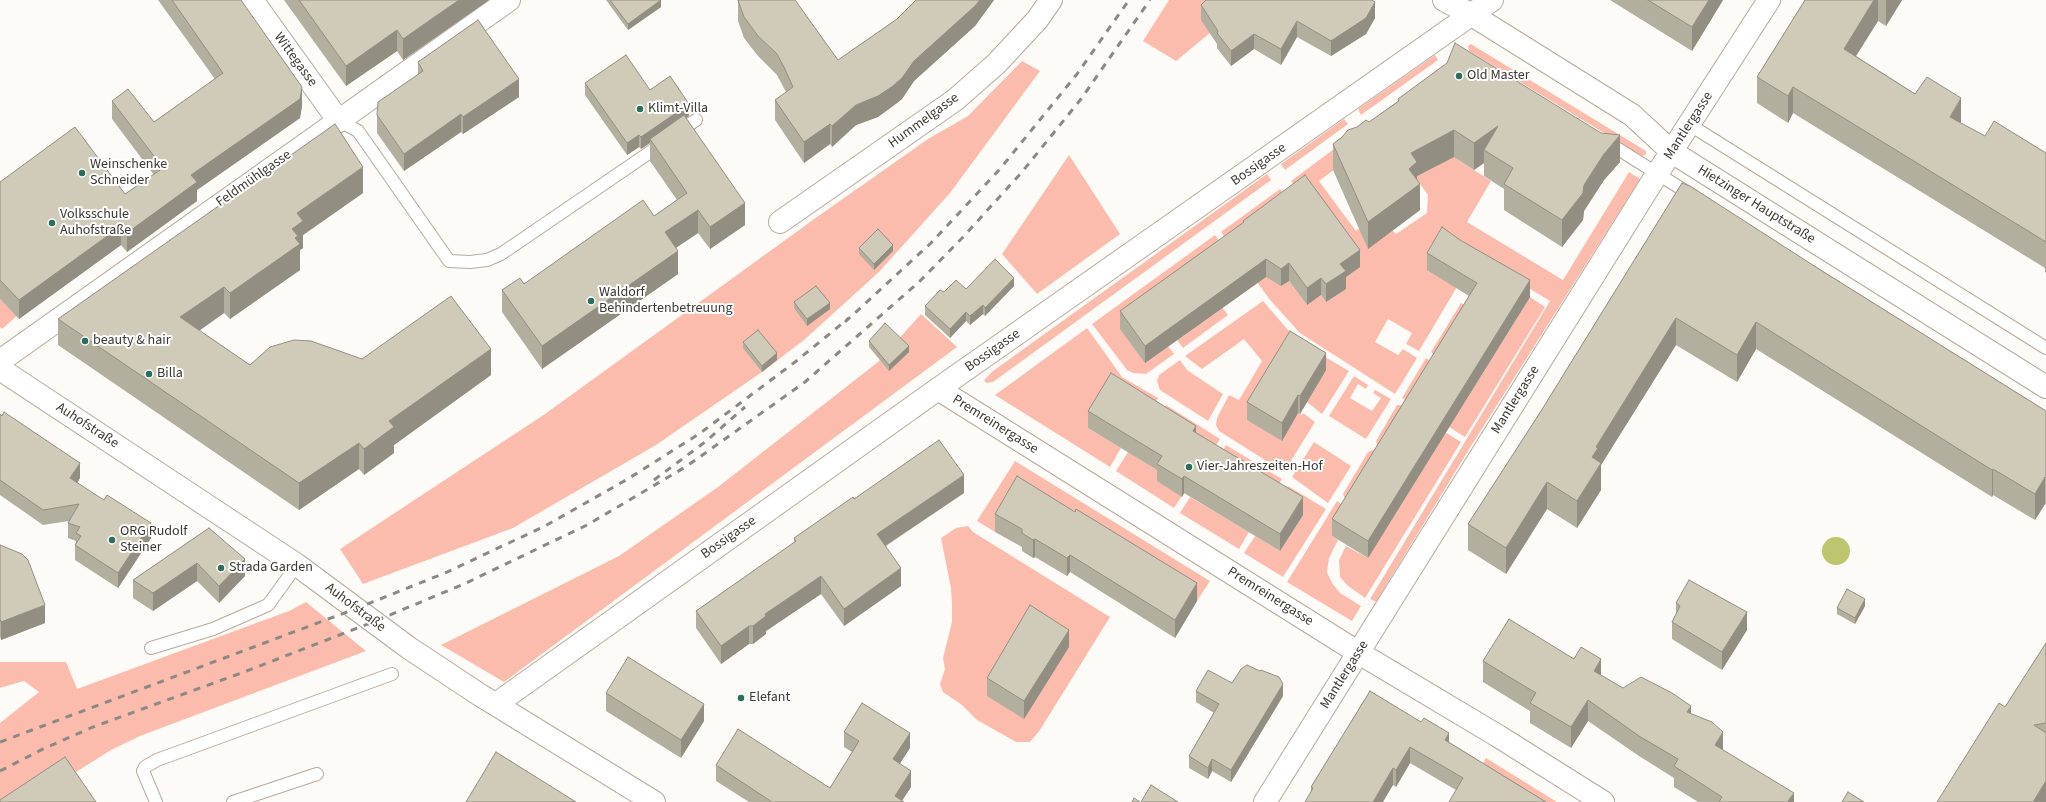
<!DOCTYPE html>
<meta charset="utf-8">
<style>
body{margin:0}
canvas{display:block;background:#fdfbf8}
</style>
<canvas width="2046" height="802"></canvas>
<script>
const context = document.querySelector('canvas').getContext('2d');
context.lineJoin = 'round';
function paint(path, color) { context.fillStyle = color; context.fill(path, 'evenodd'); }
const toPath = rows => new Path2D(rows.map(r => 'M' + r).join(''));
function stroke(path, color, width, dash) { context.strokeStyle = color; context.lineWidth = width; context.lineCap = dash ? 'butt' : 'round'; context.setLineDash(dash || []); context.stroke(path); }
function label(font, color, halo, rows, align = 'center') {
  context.font = font + ' "Source Sans 3",sans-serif'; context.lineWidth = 4; context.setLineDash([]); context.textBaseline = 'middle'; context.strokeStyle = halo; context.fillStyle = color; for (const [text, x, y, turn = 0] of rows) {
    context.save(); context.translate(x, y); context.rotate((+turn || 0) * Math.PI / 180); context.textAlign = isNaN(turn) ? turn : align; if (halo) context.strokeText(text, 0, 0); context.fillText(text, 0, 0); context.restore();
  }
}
paint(toPath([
 [1169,0,1250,0,1176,61,1143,41],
 [1471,44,1646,151,1646,155,1642,156,1469,51,1468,46],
 [1435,55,1438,60,1361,115,1358,109],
 [1022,61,1040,71,950,193,879,272,804,340,762,372,656,445,513,528,363,584,340,549,545,414,817,217,928,139,968,116],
 [1344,119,1348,124,1285,170,1281,164],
 [1374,120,1449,150,1460,161,1491,181,1467,222,1563,280,1629,172,1640,179,1471,446,1376,602,1370,599,1550,301,1479,258,1467,270,1419,351,1406,344,1412,333,1388,319,1375,342,1398,355,1403,349,1417,358,1395,394,1300,333,1270,300,1221,232,1280,189,1290,203,1281,286,1289,281,1307,305,1321,295,1326,302,1346,289,1301,195,1291,181,1338,146,1342,164,1319,181,1356,231,1365,223,1392,230,1396,234,1427,213,1428,195],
 [1069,155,1120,234,1037,294,1002,254],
 [1267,174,1271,180,993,382,986,383,984,380,993,371],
 [1215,235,1227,252,1168,346,1174,354,1146,374,1133,373,1127,370,1092,324],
 [1530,297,1545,307,1465,437,1402,398,1426,358,1437,365,1422,391,1458,413],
 [0,299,17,316,2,329,0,327],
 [1263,301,1288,330,1310,348,1349,371,1322,414,1307,402,1298,413,1302,415,1303,413,1315,422,1284,472,1219,431,1216,425,1217,418,1229,395,1239,400,1262,361,1244,339,1202,369,1185,356],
 [1461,303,1471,309,1442,359,1431,352],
 [1222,307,1228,315,1183,348,1177,340],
 [921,314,957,347,504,682,441,645,619,556,718,487,878,362],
 [1087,328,1122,377,1158,398,1149,414,1088,428,1121,448,1110,467,995,395],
 [1180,360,1187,370,1223,394,1208,421,1160,390,1157,381,1159,375],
 [1354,376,1368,385,1366,389,1358,384,1350,398,1372,411,1381,398,1373,393,1375,390,1391,399,1366,439,1329,416],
 [1166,405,1220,439,1209,456,1157,418],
 [1397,405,1402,405,1461,442,1365,598,1348,586,1340,577,1339,560,1346,546,1368,558,1385,450,1377,445,1376,441],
 [1314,442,1351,466,1328,503,1292,477],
 [1226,445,1282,479,1272,496,1216,461],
 [1373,450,1381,455,1352,502,1344,497,1343,494,1368,452],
 [1128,452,1162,473,1184,493,1174,508,1116,471],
 [1015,461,1210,581,1197,601,1089,534,995,532,977,521],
 [1288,486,1326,509,1283,577,1244,553,1255,536,1280,551,1302,515,1279,500],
 [1190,497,1249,532,1239,549,1180,513],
 [1337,501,1349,509,1332,536,1338,540,1329,558,1327,572,1332,583,1340,593,1361,606,1352,621,1287,582],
 [968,526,973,532,1110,617,1040,730,1030,742,1016,742,977,720,962,705,943,692,940,684,945,669,943,658,952,622,952,605,951,588,941,538,956,528],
 [306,602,366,651,140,736,111,750,65,779,0,802,0,723,39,692,24,681,0,688,0,662,66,662,77,689,289,611],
 [1486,758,1557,802,1520,802,1476,775]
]), '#fbbcad');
paint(toPath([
 '1822 551a14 14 0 1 1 28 0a14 14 0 1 1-28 0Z'
]), '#bdc66f');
const lane = toPath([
 [338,120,358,131,449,261,470,262,487,260,501,254,662,144],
 [1690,125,2046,348],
 [677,133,696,120],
 [1607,142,1693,196],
 [151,648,213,629,268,605,297,565],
 [156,802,143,771,145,767,157,760,392,674],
 [233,802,317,774]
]);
const street = toPath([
 [252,0,338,120],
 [780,222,955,100,996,64,1037,20,1051,0],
 [0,361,509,0],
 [938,389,1359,653,1498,736,1603,802],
 [496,704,938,389,1492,0],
 [1265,802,1657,174,1769,0]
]);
const secondary = toPath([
 [1444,0,1472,15,1632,115,1672,152,2046,387],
 [0,369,297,565,409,648,480,695,654,802]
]);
stroke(lane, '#b6aa9c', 14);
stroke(street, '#b6aa9c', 24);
stroke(secondary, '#b6aa9c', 24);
stroke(lane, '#fff', 12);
stroke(street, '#fff', 22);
stroke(secondary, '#fff', 22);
stroke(toPath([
 [845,322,931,243,1000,169,1077,74,1129,0],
 [654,480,705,442,745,407],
 [0,742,355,609,445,573,545,526,626,480,699,434,795,362,849,318],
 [0,771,45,748,93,727,244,672,373,622,464,584,587,525,687,466,805,382,919,282,964,236,1022,172,1081,99,1150,0]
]), '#8c8984', 3, [7, 7]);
paint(toPath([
 [158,0,241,0,302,106,300,118,197,190,197,201,127,252,121,245,19,319,0,299,0,182,125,194,154,175,112,119,112,101,154,122,215,79],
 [284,0,489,0,403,60,397,51,346,86],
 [606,0,661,0,661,7,628,30],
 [738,0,838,60,897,19,916,0,994,0,975,26,914,81,902,99,893,106,878,117,856,125,832,147,830,144,804,163,775,120,775,100,786,92,777,75,758,56,744,38,738,21],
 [1610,0,1723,0,1692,51],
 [1805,0,1902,0,1886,26,1878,21,1856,56,1961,123,1985,136,2046,153,2046,273,2045,272,2045,268,1793,113,1788,123,1757,103,1757,77],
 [1201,5,1375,18,1366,34,1331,56,1297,37,1281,65,1254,49,1231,66,1217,48,1217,44,1201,20],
 [418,62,519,97,463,134,461,132,404,171,377,133,377,115,418,75],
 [585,83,650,90,689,116,686,118,745,225,710,249,698,233,676,248,678,274,542,369,502,312,502,290,524,284,654,216,677,200,650,161,650,143,641,149,639,147,627,155,585,95],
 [1398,99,1620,162,1604,180,1584,211,1583,220,1562,247,1504,210,1504,189,1484,176,1484,163,1474,170,1454,157,1417,176,1420,210,1368,249,1333,170,1333,144,1357,127,1369,122,1398,101],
 [1682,183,2046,411,2046,505,2045,504,2035,520,1993,495,1992,497,1756,349,1737,382,1676,345,1601,465,1601,490,1577,528,1547,509,1506,574,1468,550,1468,524,1541,411],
 [363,193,303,235,303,248,300,250,300,270,230,319,224,313,199,331,250,365,362,359,491,375,394,445,394,453,364,475,359,469,299,510,58,345,58,319],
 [1243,221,1360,267,1346,277,1346,289,1326,302,1321,295,1307,305,1289,281,1281,286,1266,277,1145,363,1120,329,1120,311,1243,223],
 [859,248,893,251,874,270,859,254],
 [1427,253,1530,297,1368,558,1332,536,1332,519,1469,296,1427,270],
 [1014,286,985,316,983,314,970,325,966,321,950,338,925,315,925,306,944,292,966,289],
 [794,302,830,309,807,326,794,308],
 [869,341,909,352,889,371,869,347],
 [743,342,777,360,762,372,743,348],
 [1326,370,1300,414,1298,413,1282,441,1247,420,1247,402],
 [1088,411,1196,433,1303,515,1280,551,1184,493,1182,497,1157,481,1157,470,1088,428],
 [0,414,80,478,77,483,151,538,118,588,75,560,75,545,76,544,76,541,68,538,68,523,69,521,43,525,0,495],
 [964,493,886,546,901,586,844,626,821,594,766,631,766,634,753,644,749,644,721,664,696,628,696,611,794,543,794,538,854,499],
 [995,514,1197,601,1175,638,1070,572,1067,576,1035,557,1033,558,1022,551,1022,547,995,532],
 [209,528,245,576,219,603,197,581,153,611,133,598,133,580],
 [0,545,45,623,1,640,0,637],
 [1676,603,1747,630,1722,670,1672,639,1672,622,1676,613],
 [1865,606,1855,624,1837,614,1837,608],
 [2046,643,2046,802,2005,707],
 [1069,647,1024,719,987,696,987,678],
 [1483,661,1601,675,1623,688,1691,714,1723,750,1794,802,1698,802,1674,787,1674,778,1639,756,1588,721,1571,748,1530,723,1530,711,1483,682],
 [1232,683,1283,696,1231,782,1212,771,1208,779,1189,768,1189,756,1214,713,1196,702,1196,691],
 [1370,691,1449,742,1546,802,1456,790,1410,763,1396,787,1393,785,1311,791,1311,787],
 [606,693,704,721,681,758,606,711],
 [844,732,910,748,900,763,911,787,902,801,904,802,749,802,716,781,716,765,830,788,852,752,844,747]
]), '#b3af9f');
paint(toPath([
 [459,0,489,0,403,60,403,39],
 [661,0,661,7,628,30,628,24],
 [980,0,994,0,975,26,914,81,902,99,893,106,878,117,856,125,832,147,832,126,856,105,914,61],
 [1709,0,1723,0,1692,51,1692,27],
 [1874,0,1878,0,1878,21,1844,75,1844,49],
 [1886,0,1902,0,1886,26],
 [1375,2,1375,18,1366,34,1331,56,1331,41],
 [1297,21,1297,37,1281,65,1281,49],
 [397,30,397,51,346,86,346,66],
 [1254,34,1254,49,1231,66,1231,51],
 [519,79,519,97,463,134,463,117],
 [302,87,302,106,300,118,197,190,197,201,127,252,127,233,191,175],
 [1793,87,1793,113,1788,123,1788,96],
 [1961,98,1961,125,1950,117],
 [689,104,689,116,651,142,650,139,650,143,641,149,641,137],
 [461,114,461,132,404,171,404,154],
 [830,124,830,144,804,163,804,142],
 [1498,126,1484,150,1484,163,1474,170,1474,143],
 [1454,130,1454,157,1417,176,1417,186,1420,184,1420,210,1368,249,1368,222,1409,169,1411,153],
 [639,135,639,147,627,155,627,143],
 [1620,135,1620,162,1604,180,1584,211,1583,220,1562,247,1562,220,1584,185,1604,154],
 [363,167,363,193,303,235,303,248,300,250,300,270,230,319,230,293,292,229,297,213],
 [745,203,745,225,710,249,710,227],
 [698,210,698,233,665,255,665,232],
 [121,226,121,245,19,319,19,300],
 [893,245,893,251,874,270,874,264],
 [1360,250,1360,267,1346,277,1346,289,1326,302,1326,284,1340,264],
 [678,251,678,274,542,369,542,346],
 [1266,259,1266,277,1145,363,1145,346],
 [1289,263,1289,281,1281,286,1281,269],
 [1014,278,1014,286,985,316,985,308],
 [1321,278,1321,295,1307,305,1307,288],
 [1530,280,1530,297,1368,558,1368,541],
 [224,287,224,313,180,344,180,317],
 [830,303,830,309,807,326,807,319],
 [983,305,983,314,970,325,970,316],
 [966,312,966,321,950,338,950,329],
 [1676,318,1676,345,1601,465,1601,490,1577,528,1577,501,1596,447],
 [1756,322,1756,349,1737,382,1737,355],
 [909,346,909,352,889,371,889,365],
 [491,349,491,375,394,445,394,453,364,475,364,449,389,421],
 [777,353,777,360,762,372,762,366],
 [1326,353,1326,370,1300,414,1300,396],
 [1298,395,1298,413,1282,441,1282,423],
 [1196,426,1196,443,1193,431],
 [359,443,359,469,299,510,299,483],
 [80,463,80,478,70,493,70,478],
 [1993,469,1993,495,1992,497,1992,470],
 [964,475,964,493,877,551,877,534],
 [1184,476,1184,493,1182,497,1182,479],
 [2045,477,2045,504,2035,520,2035,494],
 [1547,482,1547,509,1506,574,1506,548],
 [1303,497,1303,515,1280,551,1280,534],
 [151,523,151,538,118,588,118,573],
 [1035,539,1035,557,1033,558,1033,540],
 [1070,555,1070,572,1067,576,1067,558],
 [245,559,245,576,219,603,219,586],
 [197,563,197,581,153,611,153,593],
 [901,568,901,586,844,626,844,609],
 [821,576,821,594,766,631,766,634,753,644,753,626,765,614],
 [1197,583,1197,601,1175,638,1175,620],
 [1865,599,1865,606,1855,624,1855,618],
 [45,605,45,623,1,640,1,622],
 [1747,612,1747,630,1722,670,1722,652],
 [749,626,749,644,721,664,721,646],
 [1069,630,1069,647,1024,719,1024,701],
 [1601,659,1601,680,1594,671],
 [1283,684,1283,696,1231,782,1231,770],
 [1588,700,1588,721,1571,748,1571,727],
 [704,704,704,721,681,758,681,740],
 [1691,706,1691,727,1687,712],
 [1723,732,1723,753,1715,745],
 [910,733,910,748,893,774,893,759],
 [1449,733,1449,749,1445,740],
 [1410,747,1410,763,1396,787,1396,770],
 [1212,759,1212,771,1208,779,1208,768],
 [1393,768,1393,785,1383,802,1373,802],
 [911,771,911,787,901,802,895,796],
 [2046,781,2046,802,2033,802],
 [1794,793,1794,802,1788,802,1788,801]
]), '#928e82');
const building = toPath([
 [172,0,241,0,302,87,300,99,191,175,197,182,127,233,121,226,19,300,0,280,0,182,75,127,125,194,163,168,112,101,128,89,154,122,223,73,172,0],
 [299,0,459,0,403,39,397,30,346,66,299,0],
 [610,0,661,0,628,24,610,0],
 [738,0,795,0,838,60,897,19,916,0,980,0,975,6,914,61,902,78,893,86,878,96,856,105,832,126,830,124,804,142,775,100,793,87,784,67,777,54,758,36,744,17,738,0],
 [1206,0,1372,0,1375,2,1366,18,1331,41,1297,21,1281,49,1254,34,1231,51,1217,33,1218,31,1201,5,1206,0],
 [1648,0,1709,0,1692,27,1648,0],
 [1805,0,1874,0,1844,49,1915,94,1927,77,1961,98,1950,117,1985,136,1994,121,2046,153,2046,242,1793,87,1788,96,1757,77,1805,0],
 [478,20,519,79,463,117,461,114,404,154,377,115,378,102,423,71,418,62,478,20],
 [1455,43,1601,133,1620,135,1604,154,1584,185,1583,193,1562,220,1504,184,1513,168,1484,150,1498,126,1474,143,1454,130,1411,153,1417,162,1409,169,1420,184,1368,222,1333,144,1342,137,1348,130,1357,127,1366,120,1369,122,1399,101,1398,99,1447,63,1455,43],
 [626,55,650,90,670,76,689,104,641,137,639,135,627,143,585,83,626,55],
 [684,115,745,203,710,227,698,210,665,232,678,251,542,346,502,290,520,278,524,284,643,200,654,216,687,193,650,139,684,115],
 [335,124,363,167,297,213,303,221,292,229,298,236,295,238,300,244,230,293,224,287,180,317,250,365,270,347,294,340,311,341,362,359,451,296,491,349,389,421,394,427,364,449,359,443,299,483,58,319,335,124],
 [1305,175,1360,250,1340,264,1346,271,1326,284,1321,278,1307,288,1289,263,1281,269,1266,259,1145,346,1120,311,1244,222,1243,221,1305,175],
 [1682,183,1690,186,1819,269,2046,411,2046,478,2045,477,2035,494,1993,469,1992,470,1756,322,1737,355,1676,318,1596,447,1598,448,1592,457,1601,463,1577,501,1547,482,1506,548,1468,524,1541,411,1682,183],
 [1442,227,1460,240,1530,280,1368,541,1332,519,1477,283,1427,253,1442,227],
 [878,229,893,245,874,264,859,248,878,229],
 [995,259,1014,278,985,308,983,305,970,316,966,312,950,329,925,306,940,290,944,292,956,280,966,289,995,259],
 [816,286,830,303,807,319,794,302,816,286],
 [885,323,909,346,889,365,869,341,885,323],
 [758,330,777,353,762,366,743,342,758,330],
 [1290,331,1326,353,1300,396,1298,395,1282,423,1247,402,1290,331],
 [1111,373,1196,426,1193,431,1303,497,1280,534,1184,476,1182,479,1157,464,1162,456,1088,411,1111,373],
 [4,412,80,463,70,478,104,500,107,495,151,523,118,573,75,545,81,536,76,533,80,527,68,523,79,504,43,510,0,480,0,414,2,416,4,412],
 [939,440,964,475,877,534,901,568,844,609,821,576,765,614,766,616,753,626,749,626,721,646,696,611,796,541,794,538,853,497,854,499,939,440],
 [1017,476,1075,512,1076,509,1197,583,1175,620,1070,555,1067,558,1035,539,1033,540,1022,533,1022,529,995,514,1017,476],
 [209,528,245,559,219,586,197,563,153,593,133,580,209,528],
 [0,545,22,554,28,560,45,605,1,622,0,619,0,545],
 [1689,580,1747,612,1722,652,1672,622,1680,606,1676,603,1689,580],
 [1847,589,1865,599,1855,618,1837,608,1847,589],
 [1030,605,1069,630,1024,701,987,678,1030,605],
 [1509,619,1574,659,1581,647,1601,659,1594,671,1623,688,1641,677,1672,693,1691,706,1687,712,1712,722,1723,732,1715,745,1794,793,1788,801,1789,802,1719,802,1722,797,1674,766,1678,759,1639,736,1588,700,1571,727,1530,703,1536,693,1483,661,1509,619],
 [2046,643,2046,723,2034,725,2046,733,2046,781,2033,802,1937,802,1999,703,2005,707,2046,643],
 [628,657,704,704,681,740,606,693,628,657],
 [1247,665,1260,671,1261,670,1279,677,1283,684,1231,770,1212,759,1208,768,1189,756,1219,704,1196,691,1208,670,1232,683,1241,669,1247,665],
 [1370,691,1421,722,1424,718,1449,733,1445,740,1546,802,1449,802,1463,778,1410,747,1396,770,1393,768,1373,802,1305,802,1313,788,1311,787,1370,691],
 [862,703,910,733,893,759,911,771,895,796,904,802,772,802,716,765,738,729,830,788,859,741,844,732,862,703],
 [496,752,576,802,466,802,496,752],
 [65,757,96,802,0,802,0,800,65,757],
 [1151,785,1178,802,1141,802,1151,785],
 [1848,792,1864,802,1842,802,1848,792],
 [1134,798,1140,802,1132,802,1134,798]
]);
paint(building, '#d0cbb9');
stroke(building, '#928e82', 1);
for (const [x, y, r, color] of [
 [1459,76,4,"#2c6d5c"],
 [640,109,4,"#2c6d5c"],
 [82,173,4,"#2c6d5c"],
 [52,223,4,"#2c6d5c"],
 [591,301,4,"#2c6d5c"],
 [85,341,4,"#2c6d5c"],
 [149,374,4,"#2c6d5c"],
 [1189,467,4,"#2c6d5c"],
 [112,540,4,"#2c6d5c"],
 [221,568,4,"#2c6d5c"],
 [741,698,4,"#2c6d5c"]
]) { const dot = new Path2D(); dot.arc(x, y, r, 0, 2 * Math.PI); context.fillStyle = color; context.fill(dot); stroke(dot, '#fff', 1.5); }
label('14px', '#3d3933', '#fff', [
 ["Wittegasse",295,60,54],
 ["Hummelgasse",924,121,-36],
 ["Mantlergasse",1689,126,-57],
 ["Bossigasse",1259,165,-35],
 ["Feldmühlgasse",254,179,-35],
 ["Hietzinger Hauptstraße",1756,205,32],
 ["Bossigasse",993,351,-35],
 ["Mantlergasse",1516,400,-58],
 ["Premreinergasse",995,425,32],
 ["Auhofstraße",87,426,33],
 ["Bossigasse",729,538,-35],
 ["Premreinergasse",1270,597,32],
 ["Auhofstraße",355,608,37],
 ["Mantlergasse",1345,675,-58]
]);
label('14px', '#3d3933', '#fff', [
 ["Old Master",1467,76],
 ["Klimt-Villa",648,109],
 ["Weinschenke",90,165],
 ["Schneider",90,181],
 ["Volksschule",60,215],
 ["Auhofstraße",60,231],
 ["Waldorf",599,293],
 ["Behindertenbetreuung",599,309],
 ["beauty & hair",93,341],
 ["Billa",157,374],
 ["Vier-Jahreszeiten-Hof",1197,467],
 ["ORG Rudolf",120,532],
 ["Steiner",120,548],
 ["Strada Garden",229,568],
 ["Elefant",749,698]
], 'left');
</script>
